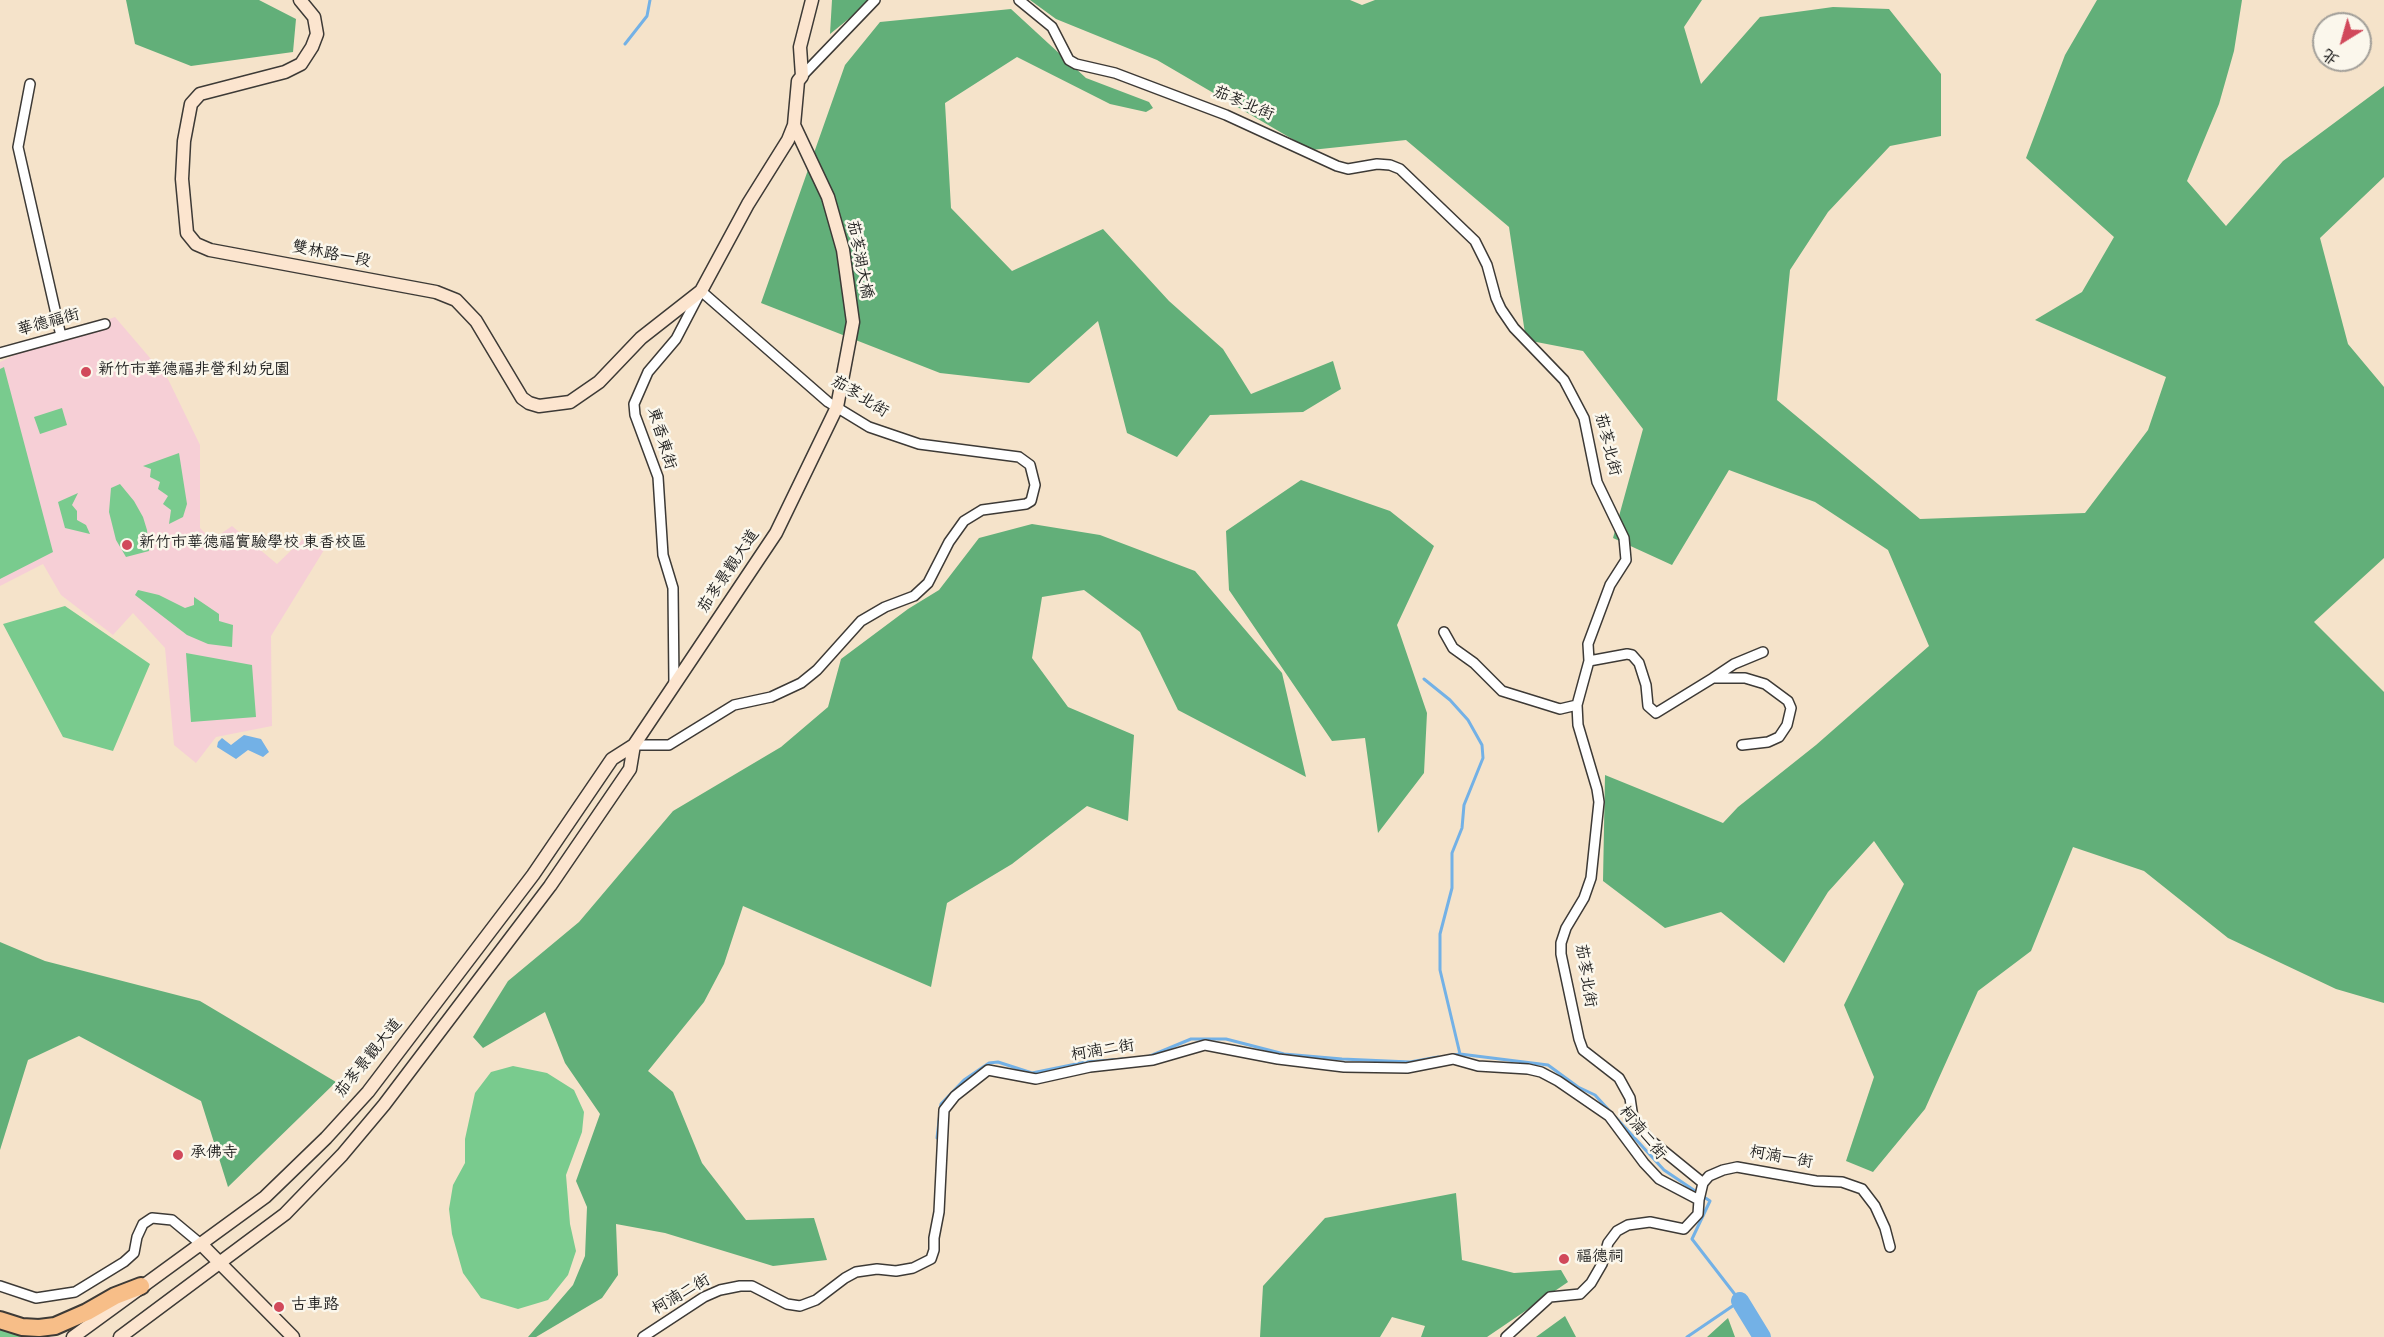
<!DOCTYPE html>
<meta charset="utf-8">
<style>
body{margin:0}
#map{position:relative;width:2384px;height:1337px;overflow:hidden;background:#f5e3ca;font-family:"Gochi Hand","LXGW WenKai TC",sans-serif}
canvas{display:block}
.north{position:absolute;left:2312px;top:12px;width:60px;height:60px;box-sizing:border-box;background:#fbf7ec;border:2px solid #a29f99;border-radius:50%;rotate:217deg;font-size:16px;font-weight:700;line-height:24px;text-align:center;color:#1c1c1c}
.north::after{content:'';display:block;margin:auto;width:21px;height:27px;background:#d1495b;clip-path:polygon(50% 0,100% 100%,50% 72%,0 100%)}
</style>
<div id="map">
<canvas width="2384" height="1337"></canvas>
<div class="north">北</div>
</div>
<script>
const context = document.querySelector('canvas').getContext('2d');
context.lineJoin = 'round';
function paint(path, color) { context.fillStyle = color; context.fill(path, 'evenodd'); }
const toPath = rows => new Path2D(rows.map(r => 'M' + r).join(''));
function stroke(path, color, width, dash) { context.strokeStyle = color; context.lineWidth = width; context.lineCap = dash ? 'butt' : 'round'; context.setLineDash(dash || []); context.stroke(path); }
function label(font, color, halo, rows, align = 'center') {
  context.font = font + ' "Gochi Hand","LXGW WenKai TC",sans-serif'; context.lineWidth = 5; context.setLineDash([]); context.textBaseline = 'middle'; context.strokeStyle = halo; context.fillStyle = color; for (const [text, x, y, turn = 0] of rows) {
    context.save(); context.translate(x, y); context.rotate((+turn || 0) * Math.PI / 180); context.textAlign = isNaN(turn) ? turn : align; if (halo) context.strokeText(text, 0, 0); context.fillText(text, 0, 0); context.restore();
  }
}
paint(toPath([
 [115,317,168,379,200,445,200,528,212,540,232,526,277,564,307,535,324,550,271,636,272,726,216,737,196,763,174,745,165,648,133,613,113,635,61,595,43,564,0,586,0,362,23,351]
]), '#f6cfd6');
paint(toPath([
 [4,367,53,552,0,579,0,369],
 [62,408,67,425,40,434,34,417],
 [179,453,187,504,183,517,169,524,171,510,163,504,168,496,158,489,160,482,150,477,151,469,143,466],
 [120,484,134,501,143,517,147,530,149,551,126,557,116,540,109,512,111,488],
 [78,493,72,505,77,511,77,520,86,525,90,534,65,528,58,502],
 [138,590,159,595,185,608,194,605,194,597,219,614,219,621,233,625,232,647,208,644,187,635,135,595],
 [65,606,150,664,113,751,63,737,3,624],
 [186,653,252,665,256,717,191,722],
 [513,1066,547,1073,574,1090,584,1112,582,1132,566,1175,570,1224,576,1251,568,1275,548,1300,518,1309,481,1298,463,1273,452,1234,449,1209,453,1185,465,1163,465,1139,475,1093,491,1072],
 [0,1328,17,1334,36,1336,55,1332,49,1337,0,1337]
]), '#79cb8e');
paint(toPath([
 [126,0,259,0,296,19,293,52,191,66,135,44],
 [832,0,872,0,830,34],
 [1030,0,1350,0,1362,5,1375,0,1702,0,1684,27,1701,84,1760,17,1833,7,1889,9,1941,74,1941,136,1890,146,1828,212,1790,270,1777,400,1920,519,2085,513,2148,430,2166,377,2035,320,2082,292,2114,237,2026,158,2065,55,2097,0,2242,0,2234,51,2219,104,2187,181,2226,226,2283,161,2384,86,2384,177,2320,238,2348,344,2384,387,2384,558,2314,622,2384,692,2384,1003,2336,989,2228,938,2144,871,2073,847,2031,951,1978,991,1925,1109,1873,1172,1846,1161,1874,1077,1844,1005,1904,884,1874,841,1828,892,1784,963,1721,912,1665,928,1603,881,1605,775,1723,823,1738,807,1816,745,1929,646,1888,550,1815,502,1729,470,1672,565,1613,538,1643,429,1583,351,1526,340,1509,227,1406,140,1311,150,1157,60,1056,19],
 [1011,9,1086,78,1149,102,1153,108,1146,112,1110,104,1017,57,945,103,951,208,1012,271,1103,229,1169,301,1223,349,1251,394,1333,361,1341,389,1303,412,1210,415,1177,457,1127,433,1098,321,1029,383,940,373,761,303,845,65,880,22],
 [1301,480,1390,511,1434,546,1397,625,1427,713,1424,773,1378,833,1365,738,1332,741,1229,590,1226,531],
 [1032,524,1100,535,1195,571,1282,673,1306,777,1178,710,1140,632,1084,590,1042,597,1032,658,1068,707,1134,735,1128,821,1087,806,1012,864,947,903,931,987,743,906,724,964,704,1002,648,1071,673,1092,702,1163,746,1220,814,1218,827,1260,773,1266,665,1233,616,1224,618,1275,602,1298,536,1337,528,1337,573,1285,585,1256,587,1207,576,1181,600,1114,565,1063,545,1012,483,1048,473,1037,508,981,579,922,673,811,781,747,828,707,841,659,908,609,939,590,979,538],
 [0,942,45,961,200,1001,336,1082,228,1187,201,1101,79,1036,28,1060,0,1150],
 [1456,1193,1462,1260,1514,1273,1561,1270,1568,1282,1487,1337,1421,1337,1425,1326,1392,1317,1380,1337,1260,1337,1263,1286,1325,1218],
 [1565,1316,1576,1337,1536,1337],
 [1728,1318,1735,1337,1707,1337]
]), '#62af79');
paint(toPath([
 [244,735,261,739,269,752,263,757,248,750,236,759,217,747,218,742,222,738,231,745]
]), '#73b1e6');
stroke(toPath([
 [625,44,647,16,650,0],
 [1424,679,1450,700,1468,720,1482,745,1483,758,1464,805,1462,828,1452,853,1452,888,1440,934,1440,970,1460,1054],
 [1453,1055,1460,1054,1548,1065,1578,1087,1595,1095,1664,1170,1710,1201,1692,1239,1740,1301,1687,1337],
 [1150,1056,1191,1039,1226,1039,1284,1054,1342,1059,1410,1062,1438,1057],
 [937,1138,941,1104,964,1080,989,1063,998,1062,1032,1073,1086,1062,1123,1059]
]), '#73b1e6', 3);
stroke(toPath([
 [1740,1301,1762,1337]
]), '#73b1e6', 18);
const street = toPath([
 [1019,0,1052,27,1069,60,1076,64,1115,73,1226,115,1337,166,1348,169,1377,164,1390,165,1400,169,1475,241,1487,265,1496,298,1501,309,1514,328,1564,380,1584,418,1597,482,1624,538,1626,560,1610,585,1588,644,1589,661,1577,705,1578,725,1597,789,1599,802,1591,878,1584,898,1566,928,1561,943,1561,954,1579,1039,1583,1050,1619,1078,1630,1098,1633,1118,1649,1139,1703,1183],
 [802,76,875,0],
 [30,84,18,147,61,336],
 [0,353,105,324],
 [1444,632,1453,648,1474,663,1502,691,1560,709,1577,705],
 [1589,661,1627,654,1632,655,1639,663,1646,685,1648,706,1656,713,1713,678,1745,678,1765,684,1788,701,1791,708,1787,725,1779,737,1768,742,1742,745],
 [1713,678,1734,664,1763,652],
 [634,745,669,745,734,705,771,697,801,683,817,670,861,621,885,607,914,596,928,583,949,542,964,521,982,510,1026,504,1031,501,1035,485,1030,465,1019,457,919,444,869,427,828,402,701,291,676,339,648,372,634,404,635,415,658,477,663,555,673,588,674,684],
 [0,1286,36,1298,75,1292,124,1262,134,1253,137,1237,143,1224,152,1218,172,1220,202,1245],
 [643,1337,704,1297,720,1290,740,1286,752,1286,787,1304,800,1306,816,1300,845,1278,856,1272,877,1269,896,1271,913,1268,931,1259,934,1250,934,1238,939,1212,944,1110,955,1096,988,1070,1036,1079,1090,1067,1153,1060,1205,1045,1278,1059,1344,1067,1407,1068,1453,1059,1478,1066,1528,1069,1541,1072,1558,1081,1609,1116,1644,1163,1659,1179,1699,1200],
 [1506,1337,1550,1297,1580,1294,1591,1283,1602,1264,1608,1243,1617,1231,1628,1225,1650,1222,1684,1229,1698,1214,1699,1200,1703,1183,1709,1176,1723,1170,1737,1167,1816,1181,1842,1182,1862,1189,1875,1206,1885,1228,1890,1247]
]);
const secondary = toPath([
 [300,0,314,17,317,34,312,47,301,64,285,72,200,94,191,104,184,141,182,179,187,233,196,244,210,250,436,292,456,300,476,321,522,398,529,403,539,406,570,402,599,382,641,338,701,291,748,204,788,140,794,125,798,81,802,76,800,47,812,0],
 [202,1245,293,1337],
 [73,1337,265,1197,326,1138,368,1092,533,875,612,759,634,745,776,533,837,407,853,322,843,250,828,197,794,125],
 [120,1337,285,1214,342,1155,384,1105,550,886,630,769,634,745]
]);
const highway = toPath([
 [0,1320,22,1327,39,1328,55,1326,87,1312,115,1296,141,1286]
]);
stroke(street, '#3d3a36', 12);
stroke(secondary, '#3d3a36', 15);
stroke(highway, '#3d3a36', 20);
stroke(street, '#fff', 9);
stroke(secondary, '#fce5cf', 12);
stroke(highway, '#f7be88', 16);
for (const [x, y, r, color] of [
 [86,372,6,"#d1495b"],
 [127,545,6,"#d1495b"],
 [178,1155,6,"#d1495b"],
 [1564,1259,6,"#d1495b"],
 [279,1307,6,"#d1495b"]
]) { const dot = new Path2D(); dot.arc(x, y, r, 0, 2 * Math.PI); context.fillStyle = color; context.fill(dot); stroke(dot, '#fbf7ec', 2); }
label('16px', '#1c1c1c', '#fbf7ec', [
 ["茄苳北街",1243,105,23],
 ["雙林路一段",331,256,11],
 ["茄苳湖大橋",858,260,79],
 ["華德福街",49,324,-15],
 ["茄苳北街",859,398,32],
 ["東香東街",660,439,73],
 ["茄苳北街",1606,445,76],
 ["茄苳景觀大道",730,572,-56],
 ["茄苳北街",1584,976,81],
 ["柯湳二街",1103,1052,-9],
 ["茄苳景觀大道",370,1059,-51],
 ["柯湳二街",1641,1134,51],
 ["柯湳一街",1781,1159,10],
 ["柯湳二街",682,1296,-30]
]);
label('16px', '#1c1c1c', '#fbf7ec', [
 ["新竹市華德福非營利幼兒園",98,372],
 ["新竹市華德福實驗學校 東香校區",139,545],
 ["承佛寺",190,1155],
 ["福德祠",1576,1259],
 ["古車路",291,1307]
], 'left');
</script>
